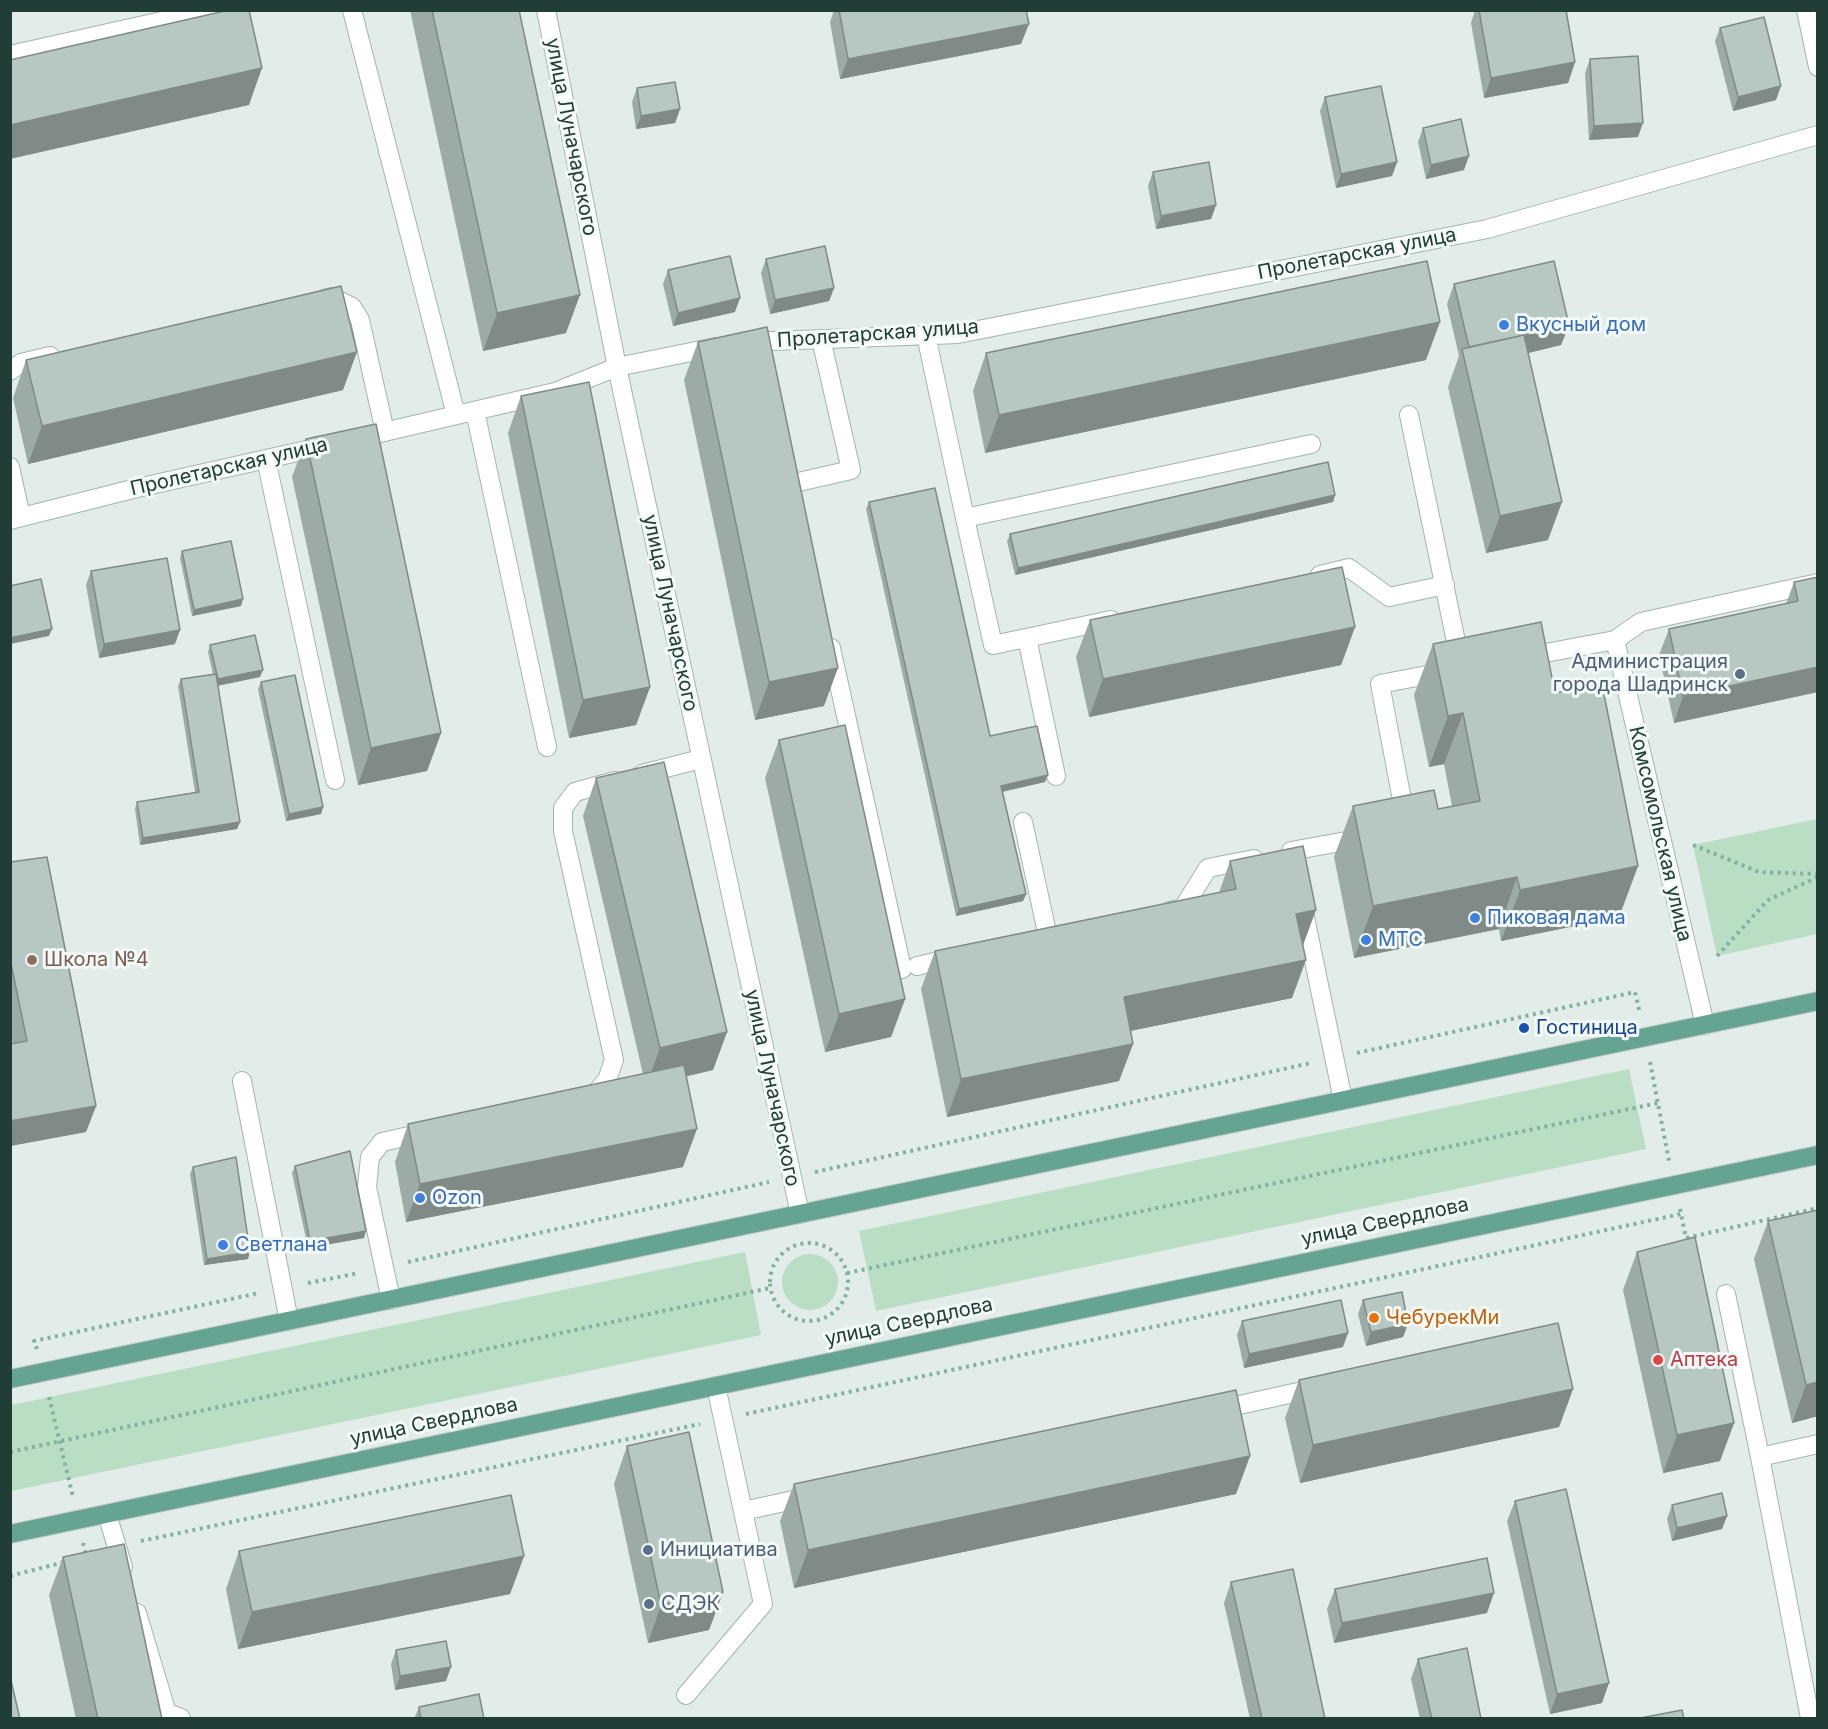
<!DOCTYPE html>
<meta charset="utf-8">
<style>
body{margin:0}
#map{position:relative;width:1828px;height:1729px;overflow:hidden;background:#e2ece8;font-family:Inter,sans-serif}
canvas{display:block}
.frame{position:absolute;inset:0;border:12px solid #213e36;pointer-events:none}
</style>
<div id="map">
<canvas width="1828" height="1729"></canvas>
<div class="frame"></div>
</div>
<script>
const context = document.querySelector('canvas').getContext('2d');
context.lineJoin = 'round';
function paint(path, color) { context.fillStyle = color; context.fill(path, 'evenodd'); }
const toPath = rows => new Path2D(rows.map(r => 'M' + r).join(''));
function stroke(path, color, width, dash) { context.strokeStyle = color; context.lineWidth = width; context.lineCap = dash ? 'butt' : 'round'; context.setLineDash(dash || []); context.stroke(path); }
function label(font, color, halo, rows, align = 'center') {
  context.font = font + ' Inter,sans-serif'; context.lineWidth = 6; context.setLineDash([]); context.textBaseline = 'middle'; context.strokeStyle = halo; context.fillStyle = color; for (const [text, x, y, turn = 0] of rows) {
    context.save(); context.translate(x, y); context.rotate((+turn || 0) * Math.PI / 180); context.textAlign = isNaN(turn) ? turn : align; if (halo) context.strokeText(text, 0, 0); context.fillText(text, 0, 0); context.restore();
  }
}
paint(toPath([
 [1817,819,1817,934,1717,956,1693,845],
 [1629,1069,1646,1149,876,1311,859,1231],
 [745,1252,761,1335,11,1491,11,1405],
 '782 1282a28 28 0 1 1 56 0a28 28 0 1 1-56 0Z'
]), '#badec3');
const minor = toPath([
 [352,10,456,415],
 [546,10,617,367,800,1214],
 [1806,10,1818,67],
 [10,55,211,10],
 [324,299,332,297,352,307,360,320,385,432],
 [926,335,965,518],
 [746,342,958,334,1487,229,1818,135],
 [10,371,21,363,50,356],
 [475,411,547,747],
 [1409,415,1460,661],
 [354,439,555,392,617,367,716,347],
 [266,459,335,780],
 [10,467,21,517],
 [794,483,851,470,821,339],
 [10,520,133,489,324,446],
 [1320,575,1349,568,1389,597,1445,585],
 [1111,620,993,645,965,518,1311,444],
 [1027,638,1056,776],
 [831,648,902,969],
 [1524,657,1615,640],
 [642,774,701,759],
 [1406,821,1380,684,1443,672],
 [1023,822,1048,937],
 [1291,851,1363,838],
 [1303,908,1343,1100],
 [1170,911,1183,908,1208,868,1254,859],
 [917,966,952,958],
 [1705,1025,1615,640,1641,622,1818,583],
 [242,1081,289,1321],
 [589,1096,594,1095,607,1080,614,1060,563,831,563,808,575,792,615,781],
 [1726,1294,1760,1457,1818,1444],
 [391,1300,367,1187,370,1157,382,1142,427,1132],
 [1217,1410,1316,1388],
 [1760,1457,1810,1718],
 [743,1511,812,1496],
 [107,1514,123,1567],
 [137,1613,167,1713,181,1718],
 [686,1695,763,1604,716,1386]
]);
const major = toPath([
 [10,1379,1818,1001],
 [10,1534,1818,1155]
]);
stroke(minor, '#a4b4af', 20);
stroke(major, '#c1c9c7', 20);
stroke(toPath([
 [1693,845,1759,872,1818,874],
 [1717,956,1768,900,1818,877],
 [1357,1053,1635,992,1640,1014],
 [1650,1062,1669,1161],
 [815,1172,1311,1063],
 [1680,1209,1686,1238,1818,1208],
 '770 1282a39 39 0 1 1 78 0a39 39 0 1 1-78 0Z',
 [408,1262,769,1182],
 [847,1273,1658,1103],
 [308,1283,359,1273],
 [37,1349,34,1341,259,1293],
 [49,1397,73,1497],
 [746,1414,1681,1214],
 [10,1452,770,1288],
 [141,1541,700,1424],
 [83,1543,85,1552,92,1551],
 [10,1576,65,1562]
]), '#82b1a1', 4, [3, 4.5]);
stroke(minor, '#fff', 18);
stroke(major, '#65a392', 18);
paint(toPath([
 [410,10,519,10,566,333,483,351],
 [834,10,1026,10,1021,44,840,79,830,22],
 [1475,10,1566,10,1575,62,1568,83,1484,98,1471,23],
 [1720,28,1776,100,1733,111,1715,41],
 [1590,59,1638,137,1589,140,1585,73],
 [637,88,680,109,675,123,636,129,632,102],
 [1325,97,1397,162,1392,176,1336,188,1320,111],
 [1423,128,1464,170,1426,179,1418,142],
 [1153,172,1216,205,1211,219,1156,229,1148,186],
 [766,259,834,288,829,301,770,314,761,273],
 [668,270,735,312,673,326,663,284],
 [1454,284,1569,325,1561,345,1528,353,1548,540,1486,553,1448,387,1459,356,1447,304],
 [698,342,824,706,755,720,684,380],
 [986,353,1426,360,985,453,973,391],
 [26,360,343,390,28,464,13,398],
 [521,396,650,687,636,725,569,738,508,433],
 [306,439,441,733,427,771,358,785,292,477],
 [1335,495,1333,502,1015,575,1007,541,1010,534],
 [869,502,990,736,1048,775,1045,782,1003,792,1026,894,1023,901,956,916,866,509],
 [182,551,241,606,192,616,180,558],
 [91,571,175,644,99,658,86,585],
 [1818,577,1818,692,1674,723,1659,655,1669,629,1786,604,1794,582],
 [1090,620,1355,627,1341,665,1089,717,1076,657],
 [1433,644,1555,693,1638,866,1619,917,1501,941,1499,929,1354,958,1334,857,1353,806,1438,809,1452,806,1444,764,1429,767,1414,695],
 [210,645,260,677,218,686,240,822,237,829,140,845,135,809,137,802,195,792,178,686,181,679,213,674,208,652],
 [261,682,323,807,321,814,286,821,258,689],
 [779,740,905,999,891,1037,825,1052,765,778],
 [596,778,727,1032,713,1070,686,1076,683,1167,406,1222,395,1162,408,1124,643,1074,583,816],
 [1230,861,1303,947,1292,998,1130,1031,1133,1044,1119,1081,947,1117,921,989,935,951,1219,893],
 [10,862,96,1106,86,1132,10,1146,10,1044,13,1044,10,1032],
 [295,1166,364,1238,308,1248,292,1173],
 [193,1167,248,1259,204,1265,190,1174],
 [1768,1221,1818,1416,1792,1423,1754,1259],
 [1637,1252,1734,1423,1720,1461,1663,1473,1623,1290],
 [1363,1300,1408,1324,1403,1337,1366,1346,1358,1314],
 [1242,1321,1343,1347,1244,1368,1237,1335],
 [1299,1380,1573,1389,1559,1427,1300,1483,1285,1418],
 [627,1446,723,1592,709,1630,648,1643,614,1484],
 [1250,1456,1236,1494,794,1588,780,1521,794,1484],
 [1515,1501,1602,1703,1550,1714,1507,1521],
 [1672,1505,1727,1516,1722,1529,1672,1541,1667,1519],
 [239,1551,524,1556,510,1594,238,1649,226,1589],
 [63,1557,162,1719,76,1719,49,1595],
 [1231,1582,1325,1719,1250,1719,1224,1603],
 [1335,1589,1487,1613,1334,1643,1327,1609],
 [396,1650,446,1681,395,1690,391,1664],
 [1418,1659,1481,1719,1420,1719,1411,1679],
 [419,1707,484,1719,414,1719]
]), '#9daba6');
paint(toPath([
 [1029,24,1021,44,840,79,848,59],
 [1575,62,1568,83,1484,98,1491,78],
 [262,68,249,105,10,159,10,125],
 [1781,86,1776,100,1733,111,1738,97],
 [680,109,675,123,636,129,641,116],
 [1643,123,1638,137,1589,140,1594,126],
 [1469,156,1464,170,1426,179,1431,165],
 [1397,162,1392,176,1336,188,1341,174],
 [1216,205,1211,219,1156,229,1161,216],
 [834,288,829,301,770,314,775,300],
 [580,295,566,333,483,351,497,313],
 [740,298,735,312,673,326,678,313],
 [1440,322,1426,360,985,453,999,415],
 [1569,325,1561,345,1466,368,1470,349],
 [357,352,343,390,28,464,42,426],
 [1335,495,1333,502,1015,575,1018,568],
 [1562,502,1548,540,1486,553,1500,516],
 [243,599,241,606,192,616,194,610],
 [1355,627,1341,665,1089,717,1103,679],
 [52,629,49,636,10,644,10,638],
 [180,630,175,644,99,658,104,644],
 [1818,667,1818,692,1674,723,1683,696],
 [838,668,824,706,755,720,769,682],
 [263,670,260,677,215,686,218,679],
 [650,687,636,725,569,738,583,700],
 [1463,713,1444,764,1429,767,1448,716],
 [441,733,427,771,358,785,371,748],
 [1048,775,1045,782,999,792,1001,786],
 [323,807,321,814,286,821,289,814],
 [240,822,237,829,140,845,143,838],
 [1638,866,1619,917,1501,941,1520,890],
 [1517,877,1499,929,1354,958,1373,906],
 [1026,894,1023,901,956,916,959,909],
 [1316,910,1302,948,1296,914],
 [1306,960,1292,998,1110,1035,1124,997],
 [905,999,891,1037,825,1052,839,1014],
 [727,1032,713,1070,646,1086,660,1048],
 [1133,1044,1119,1081,947,1117,961,1079],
 [96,1106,86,1132,10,1146,10,1121],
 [697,1129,683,1167,406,1222,420,1184],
 [366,1231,364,1238,308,1248,310,1241],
 [250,1252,248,1259,204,1265,207,1259],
 [1408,1324,1403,1337,1366,1346,1371,1332],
 [1348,1333,1343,1347,1244,1368,1249,1354],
 [1818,1382,1818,1416,1792,1423,1806,1385],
 [1573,1389,1559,1427,1300,1483,1313,1445],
 [1734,1423,1720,1461,1663,1473,1677,1435],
 [1250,1456,1236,1494,794,1588,808,1550],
 [1727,1516,1722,1529,1672,1541,1677,1528],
 [524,1556,510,1594,238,1649,252,1612],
 [723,1592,709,1630,648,1643,661,1605],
 [1494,1593,1487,1613,1334,1643,1342,1623],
 [451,1667,446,1681,395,1690,400,1676],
 [1609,1683,1602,1703,1550,1714,1557,1694]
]), '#808b87');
const building = toPath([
 [229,10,249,10,262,68,10,125,10,60,229,10],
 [432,10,519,10,580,295,497,313,432,10],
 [839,10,1026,10,1029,24,848,59,839,10],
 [1479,10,1566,10,1575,62,1491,78,1479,10],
 [1764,17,1781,86,1738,97,1720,28,1764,17],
 [1638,56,1643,123,1594,126,1590,59,1638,56],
 [675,82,680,109,641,116,637,88,675,82],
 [1381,86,1397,162,1341,174,1325,97,1381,86],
 [1461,119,1469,156,1431,165,1423,128,1461,119],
 [1209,162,1216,205,1161,216,1153,172,1209,162],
 [825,246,834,288,775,300,766,259,825,246],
 [730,256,740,298,678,313,668,270,730,256],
 [1427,261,1440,322,999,415,986,353,1427,261],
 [1554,261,1569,325,1469,347,1454,284,1554,261],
 [341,286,357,352,42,426,26,360,341,286],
 [767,327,838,668,769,682,698,342,767,327],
 [1524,335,1562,502,1500,516,1462,349,1524,335],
 [589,382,650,687,583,700,521,396,589,382],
 [376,424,441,733,371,748,306,439,376,424],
 [1328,462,1335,495,1018,568,1010,534,1328,462],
 [935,488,990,736,1037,726,1048,775,1001,786,1026,894,959,909,869,502,935,488],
 [231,541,243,599,194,610,182,551,231,541],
 [167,558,180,630,104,644,91,571,167,558],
 [1342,567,1355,627,1103,679,1090,620,1342,567],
 [1818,577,1818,667,1683,696,1669,629,1798,601,1794,582,1818,577],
 [41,579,52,629,10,638,10,586,41,579],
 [1541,622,1555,693,1602,684,1638,866,1520,890,1517,877,1373,906,1353,806,1434,790,1438,809,1480,801,1463,713,1448,716,1433,644,1541,622],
 [255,635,263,670,218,679,210,645,255,635],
 [216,674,240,822,143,838,137,802,199,792,181,679,216,674],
 [295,675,323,807,289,814,261,682,295,675],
 [845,725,905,999,839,1014,779,740,845,725],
 [664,762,727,1032,660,1048,596,778,664,762],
 [1303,846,1316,910,1296,914,1306,960,1124,997,1133,1044,961,1079,935,951,1236,889,1230,861,1303,846],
 [47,857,96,1106,10,1121,10,1044,27,1041,10,959,10,862,47,857],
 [684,1065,697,1129,420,1184,408,1124,684,1065],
 [350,1151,366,1231,310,1241,295,1166,350,1151],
 [236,1157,250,1252,207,1259,193,1167,236,1157],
 [1818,1210,1818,1382,1806,1385,1768,1221,1818,1210],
 [1695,1237,1734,1423,1677,1435,1637,1252,1695,1237],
 [1402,1292,1408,1324,1371,1332,1363,1300,1402,1292],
 [1341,1300,1348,1333,1249,1354,1242,1321,1341,1300],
 [1558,1323,1573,1389,1313,1445,1299,1380,1558,1323],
 [1236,1390,1250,1456,808,1550,794,1484,1236,1390],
 [689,1432,723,1592,661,1605,627,1446,689,1432],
 [1566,1489,1609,1683,1557,1694,1515,1501,1566,1489],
 [1722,1493,1727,1516,1677,1528,1672,1505,1722,1493],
 [511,1495,524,1556,252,1612,239,1551,511,1495],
 [124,1544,162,1719,98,1719,63,1557,124,1544],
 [1487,1558,1494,1593,1342,1623,1335,1589,1487,1558],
 [1293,1569,1325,1719,1262,1719,1231,1582,1293,1569],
 [446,1641,451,1667,400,1676,396,1650,446,1641],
 [1467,1648,1481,1719,1432,1719,1418,1659,1467,1648],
 [10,1676,20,1719,10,1719,10,1676],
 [479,1694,484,1719,421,1719,419,1707,479,1694],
 [1682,1710,1684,1719,1635,1719,1682,1710]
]);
paint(building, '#b7c7c1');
stroke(building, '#808b87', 1.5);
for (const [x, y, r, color] of [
 [1504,325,6,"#3f7fe0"],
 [1740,674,6,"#5c6f8a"],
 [1475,918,6,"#3f7fe0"],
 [1366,940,6,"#3f7fe0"],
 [32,960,6,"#8d6e63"],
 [1524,1028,6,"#1a4fb4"],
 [420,1198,6,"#3f7fe0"],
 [223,1245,6,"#3f7fe0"],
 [1374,1318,6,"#e8710a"],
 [1658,1360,6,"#e0444e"],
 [648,1550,6,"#5c6f8a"],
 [649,1604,6,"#5c6f8a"]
]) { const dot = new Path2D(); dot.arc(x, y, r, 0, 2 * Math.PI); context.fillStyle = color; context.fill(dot); stroke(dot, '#f3f9f6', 2); }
label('20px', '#213e36', '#f3f9f6', [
 ["улица Луначарского",571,137,79],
 ["Пролетарская улица",1357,254,-11],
 ["Пролетарская улица",878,334,-4],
 ["Пролетарская улица",229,467,-13],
 ["улица Луначарского",670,613,78],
 ["Комсомольская улица",1660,834,77],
 ["улица Луначарского",772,1088,78],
 ["улица Свердлова",1385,1222,-12],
 ["улица Свердлова",909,1322,-12],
 ["улица Свердлова",434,1422,-12]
]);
label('20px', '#366cbe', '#f3f9f6', [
 ["Вкусный дом",1516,325],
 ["Пиковая дама",1487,918],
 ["МТС",1378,940],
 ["Ozon",432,1198],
 ["Светлана",235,1245]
], 'left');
label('20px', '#4e5e75', '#f3f9f6', [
 ["Администрация",1728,662,"right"],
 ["города Шадринск",1728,685,"right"],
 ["Инициатива",660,1550],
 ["СДЭК",661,1604]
], 'left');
label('20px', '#785e54', '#f3f9f6', [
 ["Школа №4",44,960]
], 'left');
label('20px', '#164399', '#f3f9f6', [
 ["Гостиница",1536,1028]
], 'left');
label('20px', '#c56008', '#f3f9f6', [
 ["ЧебурекМи",1386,1318]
], 'left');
label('20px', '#be3a42', '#f3f9f6', [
 ["Аптека",1670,1360]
], 'left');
</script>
